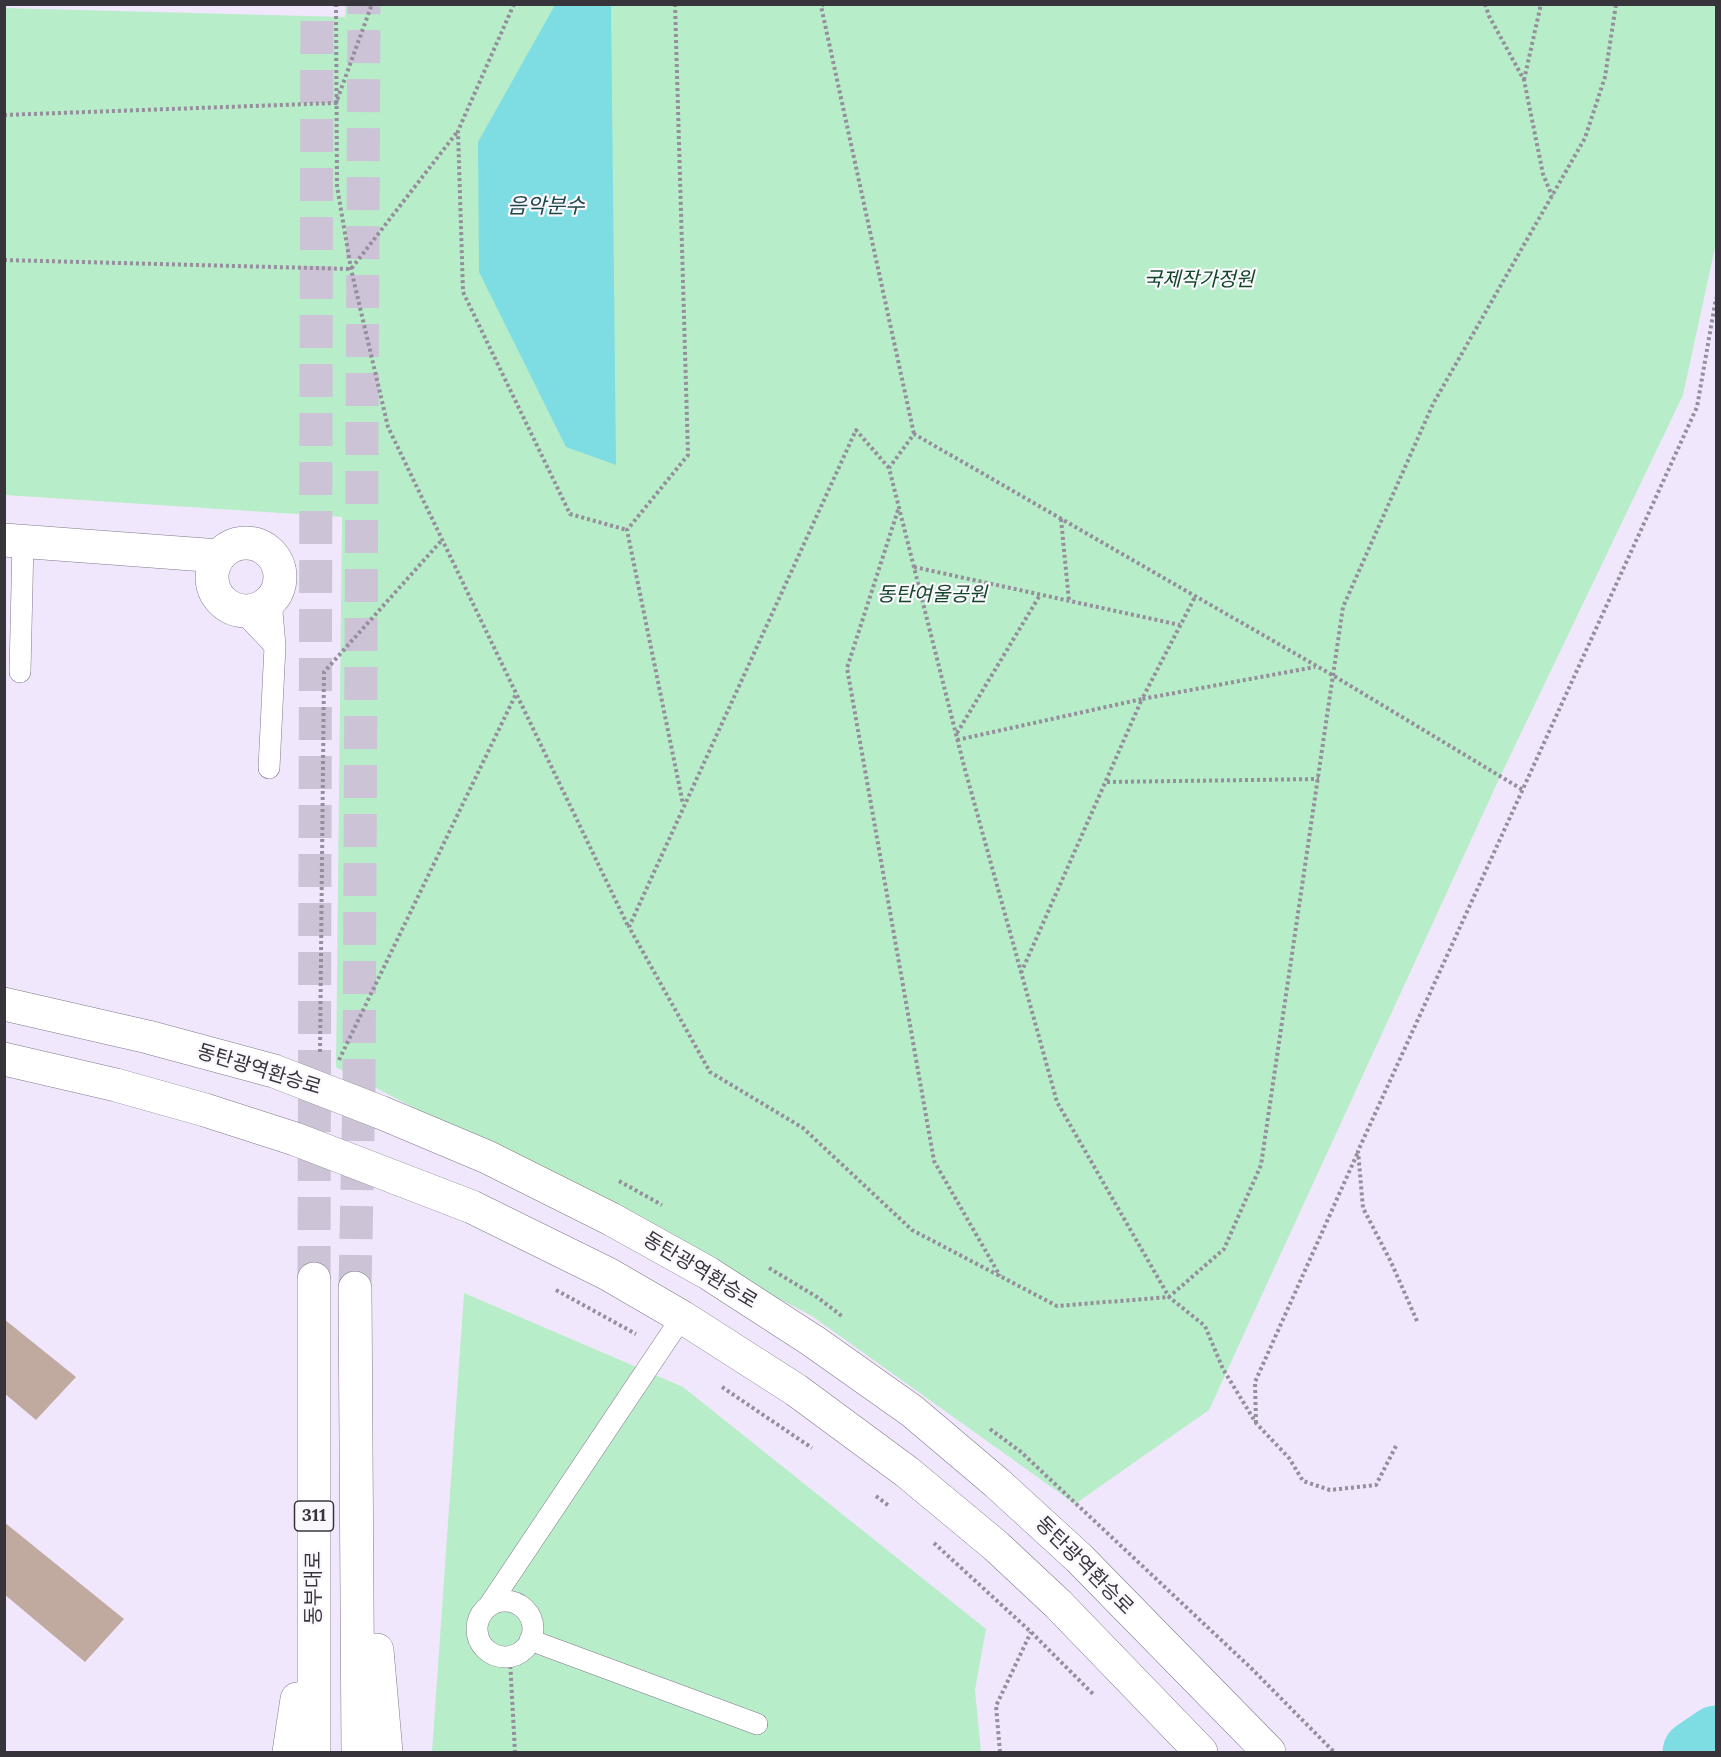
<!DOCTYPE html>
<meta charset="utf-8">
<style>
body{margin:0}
#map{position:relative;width:1721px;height:1757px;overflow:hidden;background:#f1e7fc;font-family:Lora,serif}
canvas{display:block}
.frame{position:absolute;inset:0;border:6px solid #38343c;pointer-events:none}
</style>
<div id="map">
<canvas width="1721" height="1757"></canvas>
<div class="frame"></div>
</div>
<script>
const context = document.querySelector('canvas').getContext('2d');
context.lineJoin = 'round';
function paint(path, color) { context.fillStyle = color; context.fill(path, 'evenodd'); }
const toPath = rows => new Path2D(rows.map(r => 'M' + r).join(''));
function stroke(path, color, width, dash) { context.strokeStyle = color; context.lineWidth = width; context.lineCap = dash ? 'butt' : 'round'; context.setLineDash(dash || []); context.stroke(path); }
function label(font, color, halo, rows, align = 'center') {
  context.font = font + ' Lora,"Noto Sans KR",serif'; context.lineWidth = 4.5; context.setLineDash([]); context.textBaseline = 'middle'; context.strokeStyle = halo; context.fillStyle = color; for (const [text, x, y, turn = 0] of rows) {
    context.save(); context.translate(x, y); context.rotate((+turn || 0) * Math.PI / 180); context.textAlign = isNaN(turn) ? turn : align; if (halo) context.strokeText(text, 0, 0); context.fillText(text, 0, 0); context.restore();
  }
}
paint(toPath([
 [346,4,1716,5,1716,243,1683,395,1499,779,1209,1410,1075,1504,812,1316,336,1067,342,517,5,495,4,8,345,17],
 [464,1293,683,1387,986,1629,975,1690,981,1752,432,1752]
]), '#b8edc9');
paint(toPath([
 [555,5,611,5,616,465,566,447,479,272,478,142]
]), '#7edde3');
stroke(toPath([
 [1694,1752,1716,1737]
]), '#7edde3', 63);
paint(toPath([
 [4,1319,76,1377,36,1420,4,1393],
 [4,1522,124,1619,85,1662,4,1594]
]), '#c0aaa0');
stroke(toPath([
 [314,1279,317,4],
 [355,1288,359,1090,364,4]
]), '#ccc3d6', 33, [33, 16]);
const lane = toPath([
 [241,610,275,646],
 [20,672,23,542],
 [269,768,275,646,271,600],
 '477 1629a28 28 0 1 1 56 0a28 28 0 1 1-56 0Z',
 [488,1607,682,1317],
 [530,1640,757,1724]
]);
const street = toPath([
 [4,540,219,556],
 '212 577a34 34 0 1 1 68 0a34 34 0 1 1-68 0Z'
]);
const secondary = toPath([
 [4,1004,148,1037,274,1071,380,1112,487,1157,611,1219,708,1273,813,1341,912,1411,997,1483,1079,1558,1269,1752],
 [4,1059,116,1085,205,1110,295,1139,472,1207,608,1274,682,1317,796,1390,907,1472,996,1546,1058,1604,1201,1752]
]);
const highway = toPath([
 [314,1279,314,1752],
 [355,1288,358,1752],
 [377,1650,386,1752],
 [289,1752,297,1699]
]);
stroke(lane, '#80778a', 22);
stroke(street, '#80778a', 34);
stroke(secondary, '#80778a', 34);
stroke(highway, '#80778a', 34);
stroke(toPath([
 [336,4,337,186,351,269,388,427,628,926],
 [514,4,458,131,463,292,570,514,627,530],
 [675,4,688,455,627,530,683,804],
 [824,4,821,6,914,434],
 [1485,4,1489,16,1524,80,1543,174,1552,196],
 [1524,80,1541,4],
 [4,115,336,103,372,4],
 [4,260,351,269,458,131],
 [889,468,856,430,629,927,710,1072,803,1128,912,1230,1057,1306,1169,1297,1224,1249,1261,1165,1343,607,1433,404,1585,138,1605,77,1616,4],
 [898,510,847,668,934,1161,1000,1276],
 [1061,519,1069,601],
 [914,567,1180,625],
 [957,733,1040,595],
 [957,740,1142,699,1195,597],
 [1107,782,1319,779],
 [1021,973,1142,699,1315,667],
 [320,1052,324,672,442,540],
 [339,1060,516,694],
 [619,1181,662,1205],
 [769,1268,817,1297,843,1317],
 [556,1290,636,1334],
 [1417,1321,1391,1262,1363,1208,1358,1151,1697,407,1716,298],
 [722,1387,812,1448],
 [1256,1423,1255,1382,1358,1152],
 [990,1429,1021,1452,1251,1668,1334,1752],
 [1396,1446,1376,1485,1330,1490,1303,1481,1289,1458,1256,1423,1223,1369,1205,1326,1169,1297,1057,1102,964,766,889,468,914,434,1334,676,1523,790],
 [876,1496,889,1506],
 [934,1543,1031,1632,1094,1695],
 [510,1660,515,1752],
 [1000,1752,996,1706,1031,1632]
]), '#958e9d', 4, [3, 3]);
stroke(lane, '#fff', 21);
stroke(street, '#fff', 33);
stroke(secondary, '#fff', 33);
stroke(highway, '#fff', 33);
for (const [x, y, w] of [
 [314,1516,39]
]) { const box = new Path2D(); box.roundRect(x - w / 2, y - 15, w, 30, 4.5); context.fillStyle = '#faf8fd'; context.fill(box); stroke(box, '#38343c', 1.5); }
label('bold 18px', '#38343c', null, [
 ["311",314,1516]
]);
label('italic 20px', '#124529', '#faf8fd', [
 ["국제작가정원",1199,280],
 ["동탄여울공원",932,595]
]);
label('20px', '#38343c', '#faf8fd', [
 ["동탄광역환승로",259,1070,17],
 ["동탄광역환승로",700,1271,31],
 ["동탄광역환승로",1084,1566,45],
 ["동부대로",314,1588,-90]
]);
label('italic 21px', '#1c484b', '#faf8fd', [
 ["음악분수",546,207]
]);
</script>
